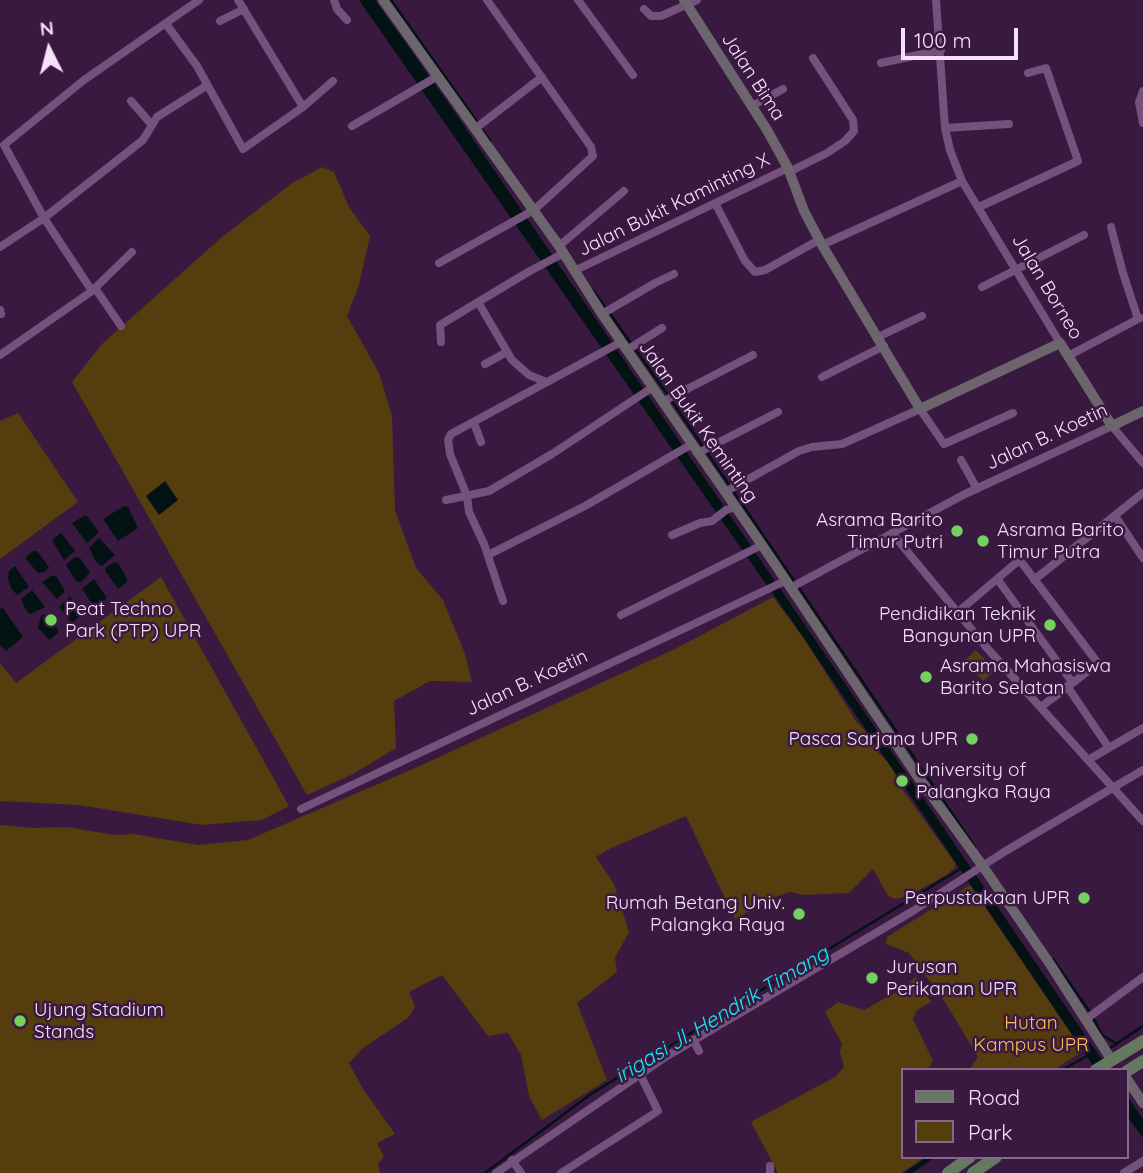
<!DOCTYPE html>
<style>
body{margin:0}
#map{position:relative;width:1143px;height:1173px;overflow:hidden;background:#3a1941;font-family:Quicksand,sans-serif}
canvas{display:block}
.legend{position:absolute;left:901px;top:1068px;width:228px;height:91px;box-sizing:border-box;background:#3a1941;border:2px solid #85698b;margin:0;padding:9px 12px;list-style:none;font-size:21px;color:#f6e1fa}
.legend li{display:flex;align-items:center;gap:14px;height:35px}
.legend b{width:35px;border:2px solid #85698b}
.north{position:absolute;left:14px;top:14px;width:70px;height:70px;-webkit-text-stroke:5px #3a1941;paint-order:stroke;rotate:354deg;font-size:19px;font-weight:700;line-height:28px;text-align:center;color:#f6e1fa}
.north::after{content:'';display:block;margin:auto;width:24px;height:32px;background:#f6e1fa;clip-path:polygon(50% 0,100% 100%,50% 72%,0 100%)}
.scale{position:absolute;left:901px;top:28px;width:117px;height:32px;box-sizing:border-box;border:4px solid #f6e1fa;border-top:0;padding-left:9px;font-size:21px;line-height:24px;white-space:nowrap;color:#f6e1fa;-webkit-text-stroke:5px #3a1941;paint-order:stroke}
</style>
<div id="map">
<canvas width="1143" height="1173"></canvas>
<ul class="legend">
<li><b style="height:9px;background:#647960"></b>Road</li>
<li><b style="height:19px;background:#553d0e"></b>Park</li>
</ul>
<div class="north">N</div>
<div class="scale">100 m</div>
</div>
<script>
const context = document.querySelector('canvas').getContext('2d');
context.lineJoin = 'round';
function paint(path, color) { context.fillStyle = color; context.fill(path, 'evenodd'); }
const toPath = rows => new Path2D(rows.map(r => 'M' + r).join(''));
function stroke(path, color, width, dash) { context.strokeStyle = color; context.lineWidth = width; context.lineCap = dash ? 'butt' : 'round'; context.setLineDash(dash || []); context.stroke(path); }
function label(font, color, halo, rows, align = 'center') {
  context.font = font + ' Quicksand,sans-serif'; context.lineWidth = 5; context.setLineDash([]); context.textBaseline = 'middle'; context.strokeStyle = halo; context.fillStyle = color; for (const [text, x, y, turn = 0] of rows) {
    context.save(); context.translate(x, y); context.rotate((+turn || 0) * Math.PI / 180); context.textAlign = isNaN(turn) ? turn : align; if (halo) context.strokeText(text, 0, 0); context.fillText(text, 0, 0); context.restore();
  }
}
paint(toPath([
 [322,167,334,172,349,207,370,236,359,285,347,316,379,373,392,416,395,510,416,568,443,600,465,654,472,682,430,681,394,701,396,748,353,774,307,795,72,382,102,344,222,237,291,184],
 [18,413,78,502,0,559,0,421],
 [161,577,289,806,262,820,202,825,79,805,0,801,0,663,16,683],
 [773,597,803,637,856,721,872,739,878,752,892,766,902,789,955,863,955,867,948,874,908,896,895,899,888,896,873,869,849,893,804,895,790,892,772,898,735,919,686,816,611,848,596,857,614,884,629,932,615,958,617,972,577,1003,607,1080,542,1120,529,1096,521,1055,508,1033,488,1036,442,975,409,992,415,1007,408,1018,363,1048,349,1063,363,1089,395,1134,377,1143,384,1157,378,1163,380,1173,0,1173,0,825,32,828,68,827,114,835,134,834,198,845,248,840,415,768,675,649],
 [976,650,995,671,983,681,964,661],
 [970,885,1083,1051,1054,1070,969,1070,978,1057,945,1002,909,953,886,944,887,937],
 [916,977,931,1002,917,1010,913,1019,933,1061,927,1070,903,1070,903,1157,925,1157,901,1173,778,1173,751,1122,835,1077,844,1067,840,1051,842,1044,825,1012,838,1002,864,1010,898,991]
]), '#553d0e');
paint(toPath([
 [359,0,375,0,449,104,1109,1070,1096,1070,803,637],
 [165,481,178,500,159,515,146,496],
 [124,506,128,507,138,528,118,541,103,519],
 [86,515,99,532,87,543,72,523],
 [61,533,75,551,64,560,52,540],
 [99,538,115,555,102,566,96,562,89,548],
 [33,551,37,551,49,567,45,572,38,573,26,559,27,556],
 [75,557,80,558,90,573,80,583,76,581,66,565],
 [114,562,119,564,128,581,118,589,105,571,105,568],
 [15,566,29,587,17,595,11,588,8,579,9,571],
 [51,576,56,576,65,591,57,599,42,582],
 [94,579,107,598,95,608,82,589],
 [32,590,45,607,31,614,27,612,21,599],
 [70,596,83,614,72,623,59,607],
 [3,608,23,637,6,651,0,645,0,609],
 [45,614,58,630,58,633,50,640,38,628,41,616],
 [1127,1096,1143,1119,1143,1138,1127,1116]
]), '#031213');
stroke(toPath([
 [391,0,478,123],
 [481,128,490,140],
 [593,290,668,395],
 [672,401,975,847],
 [1053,959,1092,1015,1102,1035,1117,1044],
 [1110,1048,1143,1026],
 [1062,1070,1087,1056],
 [485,1173,591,1094,960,869],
 [906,1173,929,1157],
 [910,1173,933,1157]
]), '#031213', 2.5);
stroke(toPath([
 [238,0,303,107],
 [334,0,337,9,347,20],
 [578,0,633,75],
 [936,0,945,128,950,150,962,181,1060,343],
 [644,9,651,16,661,16,697,0],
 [220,21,244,9],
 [166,24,197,66,243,149,303,107,333,81],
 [881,63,941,50],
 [1143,91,1139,102,1143,123],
 [131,101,152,125],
 [752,106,783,89],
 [352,126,438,76],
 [476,128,542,77],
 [945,128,1009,124],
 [789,172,827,153,845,141,854,131,853,120,813,58],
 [715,203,745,261,755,272,765,270,819,240],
 [979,207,1078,161,1046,68,1028,73],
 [1111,227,1123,273,1138,319],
 [822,245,962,181],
 [559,246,624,191],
 [0,247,44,218,4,145,84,80,199,0],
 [439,263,534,210,593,156,591,147,487,0],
 [574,271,788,168],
 [982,287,1084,235],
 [95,288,121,326],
 [92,291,44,218,143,140,157,117,206,86],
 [478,302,512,360,529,375,544,381],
 [0,310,1,314],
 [602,314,655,283,674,274],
 [878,337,922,316],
 [441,342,440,325,528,272,564,253],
 [627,350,662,328],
 [0,355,92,291,132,252],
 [1068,356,1140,318],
 [485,364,507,352],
 [822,377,884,346],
 [664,401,753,355],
 [474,423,481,442],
 [698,453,778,412],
 [961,460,977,489],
 [725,492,799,451,812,447,842,444,920,409,944,444,1013,413],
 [446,500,489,491,552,454,653,387],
 [1115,516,1143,558],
 [892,533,987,648,1143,821],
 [672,535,700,523,712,521,726,510,736,507],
 [488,555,585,506,692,444],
 [998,580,1072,682],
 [1034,580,1143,493],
 [790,588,965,494,1112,426,1143,463],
 [503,601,484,544,469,512,467,496,450,454,448,440,451,434,621,342],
 [958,612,1017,562,1022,563,1097,662,1096,665,1041,707],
 [621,615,762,545],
 [1067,686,1109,748],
 [1088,760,1143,728],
 [301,809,785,581],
 [1085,1020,1143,977],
 [693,1040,699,1051],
 [512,1160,521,1173],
 [496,1173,667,1056,913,911,1004,852,1143,770],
 [561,1173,658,1111,640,1074],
 [770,1173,770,1166],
 [1124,1173,1143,1161]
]), '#75517d', 8);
stroke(toPath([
 [383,0,559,246,602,314,762,545,916,774,982,865,1050,964,1111,1059],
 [684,0,767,130,788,168,804,211,822,245,920,409,1060,343,1112,426,1143,411],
 [1127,1079,1143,1103]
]), '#6c656e', 10);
stroke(toPath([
 [1096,1070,1143,1041],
 [1127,1071,1143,1061],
 [948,1173,970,1157],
 [973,1173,996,1157]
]), '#647960', 12);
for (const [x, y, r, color] of [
 [957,531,7,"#72d25d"],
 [983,541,7,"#72d25d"],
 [51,620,7,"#72d25d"],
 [1050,625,7,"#72d25d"],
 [926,677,7,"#72d25d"],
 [972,739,7,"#72d25d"],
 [902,781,7,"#72d25d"],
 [1084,898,7,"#72d25d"],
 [799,914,7,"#72d25d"],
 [872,978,7,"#72d25d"],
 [20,1021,7,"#72d25d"]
]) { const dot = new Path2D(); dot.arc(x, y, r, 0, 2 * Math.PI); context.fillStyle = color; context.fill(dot); stroke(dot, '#3a1941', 2.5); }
label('19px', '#f6e1fa', '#3a1941', [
 ["Jalan Bima",753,77,57],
 ["Jalan Bukit Kaminting X",674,205,-26],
 ["Jalan Borneo",1047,287,59],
 ["Jalan Bukit Keminting",698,422,55],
 ["Jalan B. Koetin",1047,437,-25],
 ["Jalan B. Koetin",527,683,-25]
]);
label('19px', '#f6e1fa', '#3a1941', [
 ["Asrama Barito",943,520,"right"],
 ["Timur Putri",943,542,"right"],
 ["Asrama Barito",997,530],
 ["Timur Putra",997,552],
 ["Peat Techno",65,609],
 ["Park (PTP) UPR",65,631],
 ["Pendidikan Teknik",1036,614,"right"],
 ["Bangunan UPR",1036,636,"right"],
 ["Asrama Mahasiswa",940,666],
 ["Barito Selatan",940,688],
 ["Pasca Sarjana UPR",958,739,"right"],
 ["University of",916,770],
 ["Palangka Raya",916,792],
 ["Perpustakaan UPR",1070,898,"right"],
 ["Rumah Betang Univ.",785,903,"right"],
 ["Palangka Raya",785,925,"right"],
 ["Jurusan",886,967],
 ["Perikanan UPR",886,989],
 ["Ujung Stadium",34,1010],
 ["Stands",34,1032]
], 'left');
label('19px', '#fbbf4e', '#3a1941', [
 ["Hutan",1031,1023],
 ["Kampus UPR",1031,1045]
]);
label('italic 21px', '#11ecf6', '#3a1941', [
 ["irigasi Jl. Hendrik Timang",722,1015,-31]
]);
</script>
